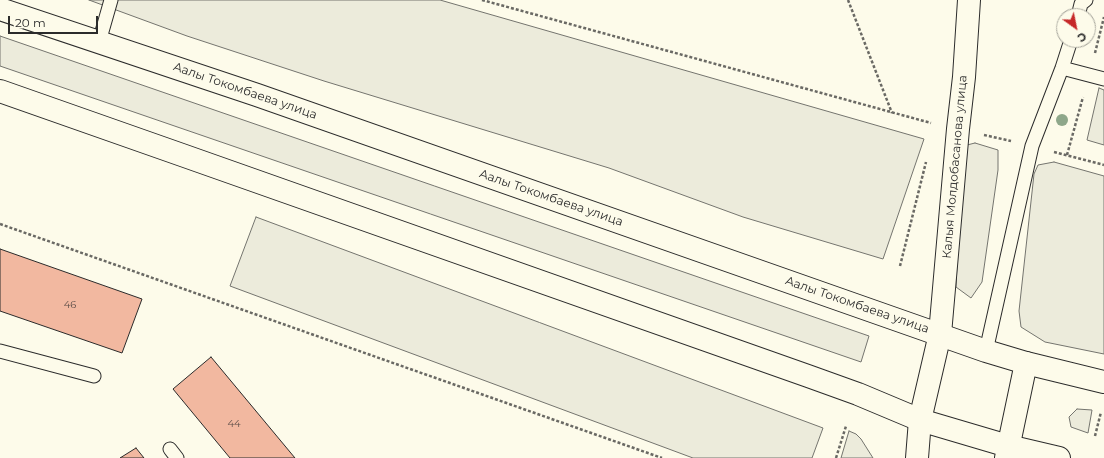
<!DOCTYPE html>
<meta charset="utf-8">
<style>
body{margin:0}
#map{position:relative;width:1104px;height:458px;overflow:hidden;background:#fdfbea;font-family:Montserrat,sans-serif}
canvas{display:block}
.north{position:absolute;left:1056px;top:8px;width:40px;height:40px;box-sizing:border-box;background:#fdfbea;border:1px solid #a9a89e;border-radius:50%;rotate:147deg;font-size:11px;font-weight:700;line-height:16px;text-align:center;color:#2b2b2b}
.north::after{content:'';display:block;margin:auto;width:14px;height:18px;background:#c62828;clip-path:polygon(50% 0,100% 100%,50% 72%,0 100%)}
.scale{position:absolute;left:8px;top:16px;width:90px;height:18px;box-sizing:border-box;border:2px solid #2b2b2b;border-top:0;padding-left:5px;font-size:12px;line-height:14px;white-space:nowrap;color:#2b2b2b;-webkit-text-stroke:3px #fdfbea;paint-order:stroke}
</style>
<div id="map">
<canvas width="1104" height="458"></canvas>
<div class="north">С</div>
<div class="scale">20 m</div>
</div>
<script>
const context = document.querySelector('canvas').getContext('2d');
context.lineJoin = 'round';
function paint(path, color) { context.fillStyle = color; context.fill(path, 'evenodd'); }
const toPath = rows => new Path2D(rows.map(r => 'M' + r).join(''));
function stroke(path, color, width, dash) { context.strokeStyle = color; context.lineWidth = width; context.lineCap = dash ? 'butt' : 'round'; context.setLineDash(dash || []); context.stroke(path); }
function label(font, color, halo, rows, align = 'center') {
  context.font = font + ' Montserrat,sans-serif'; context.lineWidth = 3; context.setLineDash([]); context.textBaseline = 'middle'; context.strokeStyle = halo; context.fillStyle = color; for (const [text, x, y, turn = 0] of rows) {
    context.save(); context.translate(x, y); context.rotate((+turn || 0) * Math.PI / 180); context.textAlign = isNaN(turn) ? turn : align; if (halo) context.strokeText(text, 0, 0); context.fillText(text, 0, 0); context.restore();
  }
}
const green = toPath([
 [89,0,440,0,924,139,883,259,743,217,609,168,324,81,187,36,89,0],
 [0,36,869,336,861,362,0,66,0,36],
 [1099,88,1104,90,1104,145,1087,140,1099,88],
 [975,143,998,150,998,170,982,282,971,298,956,287,961,170,963,146,975,143],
 [1054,162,1104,176,1104,354,1045,342,1021,327,1019,311,1034,174,1038,165,1054,162],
 [256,217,823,428,812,458,693,458,230,286,256,217],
 [1077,409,1092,410,1088,433,1071,427,1069,417,1077,409],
 [849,431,856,434,861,439,873,458,841,458,849,431]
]);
paint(green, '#ecebdb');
stroke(green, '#74746e', 1);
const building = toPath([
 [0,249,142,299,122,353,0,311,0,249],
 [211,357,295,458,230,458,173,389,211,357],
 [136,448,144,458,120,458,136,448]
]);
paint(building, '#f2b8a0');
stroke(building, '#2b2b2b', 1);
const service = toPath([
 [1078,16,1081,4,1086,0],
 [99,42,111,0],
 [1062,68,1104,79],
 [0,351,94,376],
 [986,351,1032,146,1062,68,1071,40],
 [170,449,177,458]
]);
const tertiary = toPath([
 [940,334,958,129,964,77,969,0]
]);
const secondary = toPath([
 [917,458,920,420,940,334],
 [1006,458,1026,363]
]);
const primary = toPath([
 [0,9,257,95,986,351,1026,363,1104,382],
 [0,91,182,155,808,376,858,394,920,420,1008,446,1059,458]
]);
stroke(service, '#2b2b2b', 15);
stroke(tertiary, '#2b2b2b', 24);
stroke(secondary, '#2b2b2b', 24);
stroke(primary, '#2b2b2b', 24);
stroke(toPath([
 [482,0,931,123],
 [848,0,892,113],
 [1095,53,1104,17],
 [984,135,1011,141],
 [1054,152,1104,165],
 [1067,155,1083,97],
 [0,224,662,458],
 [900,266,926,162],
 [1095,436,1101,412],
 [836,458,846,426]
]), '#6a6964', 2.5, [3, 2]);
stroke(service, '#fdfbea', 13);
stroke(tertiary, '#fdfbea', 22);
stroke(secondary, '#fdfbea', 22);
stroke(primary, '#fdfbea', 22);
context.fillStyle = '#8ea78a';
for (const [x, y] of [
 [1062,120]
]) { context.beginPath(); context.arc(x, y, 6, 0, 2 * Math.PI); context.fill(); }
label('10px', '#5d4e48', null, [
 ["46",70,305],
 ["44",234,424]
]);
label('12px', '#2b2b2b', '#fdfbea', [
 ["Аалы Токомбаева улица",245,91,19],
 ["Калыя Молдобасанова улица",955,167,-85],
 ["Аалы Токомбаева улица",551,198,19],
 ["Аалы Токомбаева улица",857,305,19]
]);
</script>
